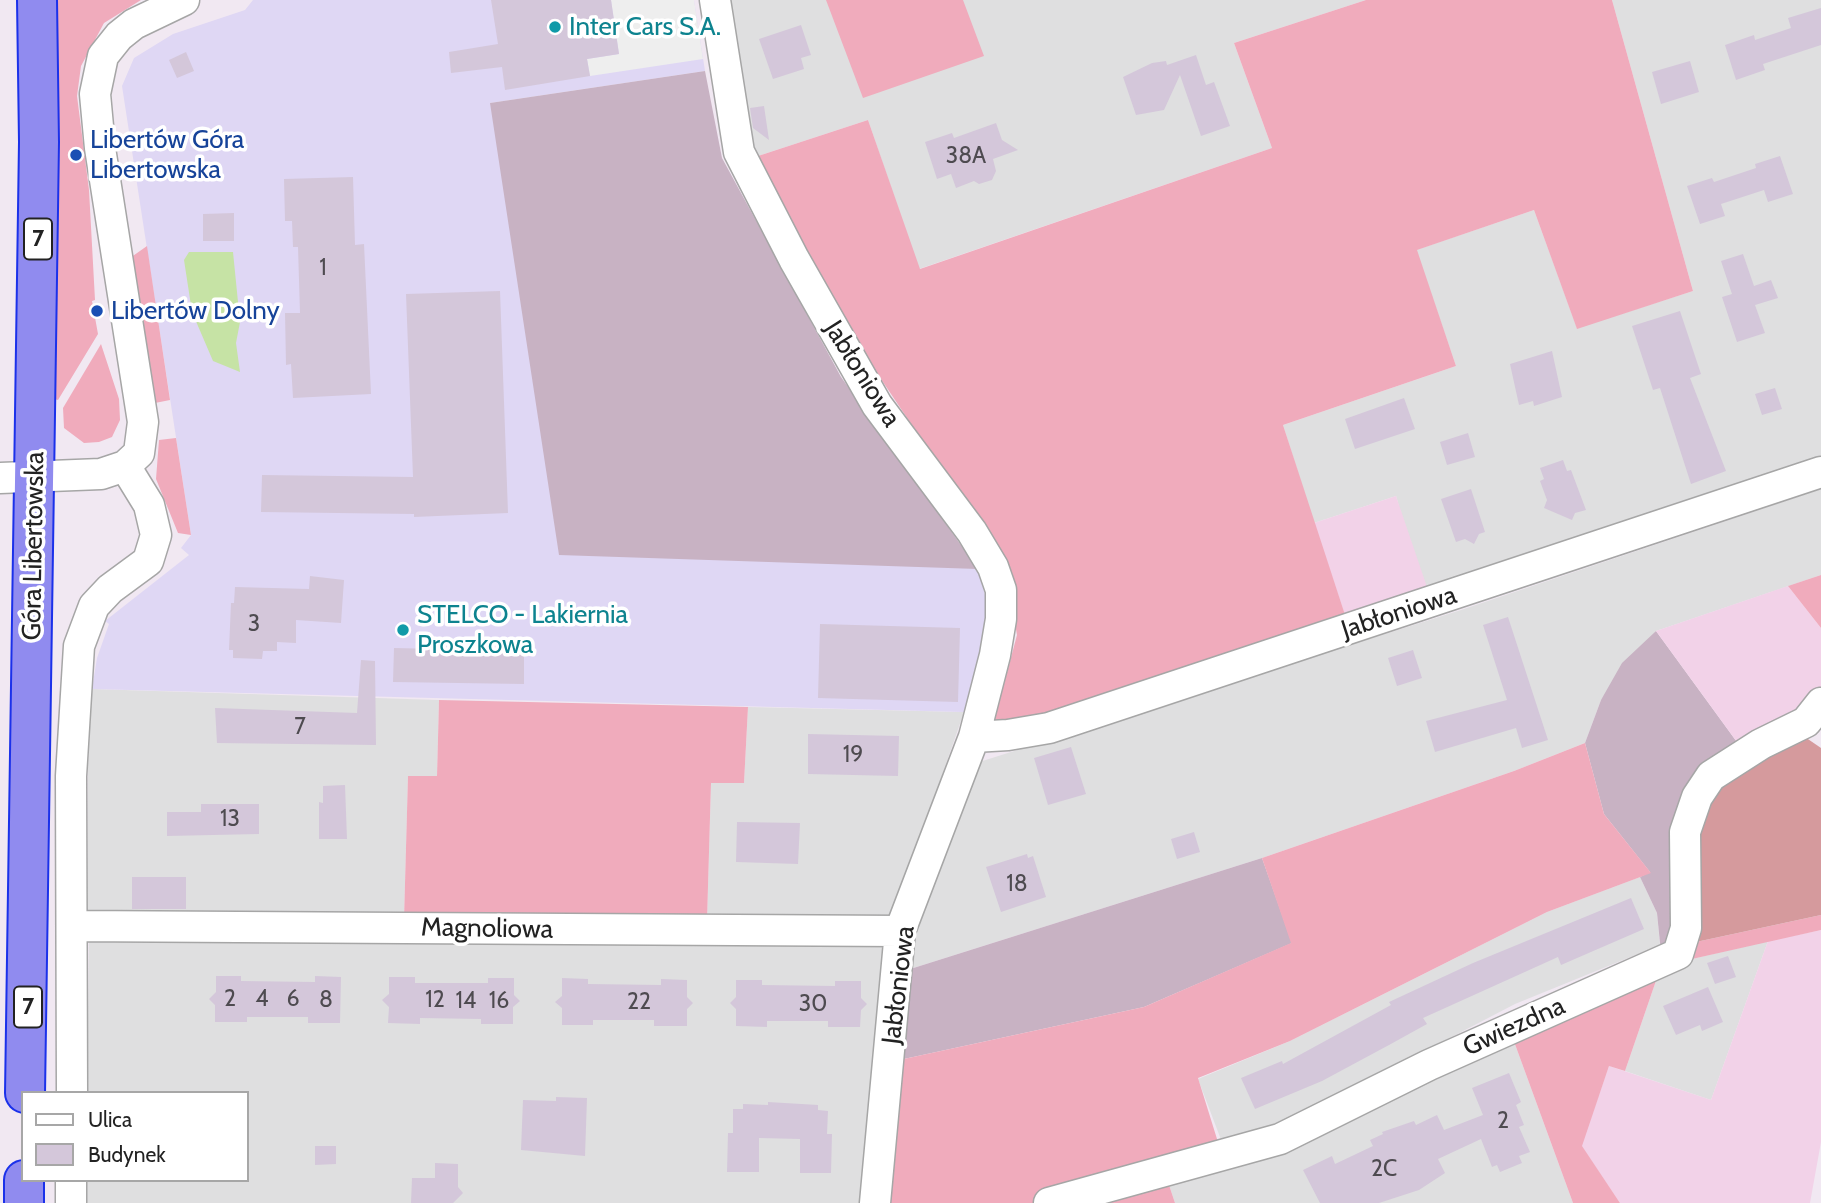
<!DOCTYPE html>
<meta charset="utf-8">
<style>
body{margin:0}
#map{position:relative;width:1821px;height:1203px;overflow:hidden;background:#f1e8f2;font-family:Cabin,sans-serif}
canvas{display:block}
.legend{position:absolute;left:21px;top:1091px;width:228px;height:91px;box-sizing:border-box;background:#fff;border:2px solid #a7a7a7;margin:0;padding:9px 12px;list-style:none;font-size:21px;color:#222}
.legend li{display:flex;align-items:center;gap:14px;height:35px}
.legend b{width:35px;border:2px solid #a7a7a7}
</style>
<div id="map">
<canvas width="1821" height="1203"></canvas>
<ul class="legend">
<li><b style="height:9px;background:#fff"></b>Ulica</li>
<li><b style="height:19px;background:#d4c7da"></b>Budynek</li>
</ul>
</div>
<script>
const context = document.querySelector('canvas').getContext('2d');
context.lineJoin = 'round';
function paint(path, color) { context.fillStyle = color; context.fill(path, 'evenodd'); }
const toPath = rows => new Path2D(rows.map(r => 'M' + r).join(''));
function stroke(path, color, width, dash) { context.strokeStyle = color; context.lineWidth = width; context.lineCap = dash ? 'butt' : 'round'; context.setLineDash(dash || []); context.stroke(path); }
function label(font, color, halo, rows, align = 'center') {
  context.font = font + ' Cabin,sans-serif'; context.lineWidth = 7; context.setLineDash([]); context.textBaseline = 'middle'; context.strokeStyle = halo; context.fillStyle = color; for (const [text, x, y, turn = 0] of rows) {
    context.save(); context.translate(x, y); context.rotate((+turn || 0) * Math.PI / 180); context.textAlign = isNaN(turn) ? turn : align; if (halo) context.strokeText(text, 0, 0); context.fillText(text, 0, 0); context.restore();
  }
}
paint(toPath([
 [730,0,1366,0,1234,43,1272,148,919,269,868,120,752,158],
 [1612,0,1821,0,1821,468,1424,599,1396,496,1314,523,1283,425,1456,366,1416,250,1534,210,1577,328,1693,291],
 [1821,489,1821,575,1656,631,1601,700,1585,743,1514,771,1262,858,904,971,973,764,1461,610],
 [92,689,439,700,437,777,408,777,404,919,87,918,88,764],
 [748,707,964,712,891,923,707,921,711,783,744,783],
 [1640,877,1657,913,1660,945,1515,1004,1298,1117,1223,1145,1198,1079,1290,1041,1547,912],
 [89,938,889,944,863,1203,86,1203,86,1180,247,1180,247,1093,87,1093],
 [1768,941,1711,1100,1625,1071,1659,972,1692,959],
 [1512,1036,1573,1203,1175,1203,1169,1185]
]), '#dfdfe0');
paint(toPath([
 [253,0,694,0,705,71,490,103,978,569,991,617,981,666,964,712,92,689,97,658,109,624,105,621,189,555,181,548,191,535,122,86,134,58,173,34,245,10]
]), '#dfd7f4');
paint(toPath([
 [705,71,722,158,841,377,978,569,559,555,490,103],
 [1656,631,1742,749,1674,946,1661,953,1657,913,1640,877,1650,872,1604,814,1585,743,1601,700,1622,663],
 [1262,858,1292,943,1144,1007,890,1062,904,971]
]), '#c8b2c3');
paint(toPath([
 [1396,496,1427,587,1424,599,1348,624,1314,523],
 [1788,586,1821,628,1821,689,1810,704,1742,749,1656,631],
 [1821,930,1821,1142,1810,1203,1620,1203,1581,1146,1609,1066,1711,1100,1768,941]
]), '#f2d2e8');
paint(toPath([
 [55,0,141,0,104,23,81,66,77,96,89,190,95,300,92,301,98,334,58,400,54,399],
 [826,0,963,0,984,56,863,98],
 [1366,0,1612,0,1693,291,1577,329,1534,210,1417,250,1456,366,1283,425,1348,624,1059,716,993,725,1017,635,1005,564,830,303,752,158,868,120,920,269,1272,148,1234,43],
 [147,246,170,400,155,403,130,258],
 [101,344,119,399,120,420,112,437,99,442,84,443,64,428,63,408],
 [176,438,191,535,178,533,156,479,159,440],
 [1821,575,1821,628,1788,586],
 [439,700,748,707,744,783,711,783,707,921,404,919,408,776,437,776],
 [1585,743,1604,814,1651,873,1547,912,1290,1041,1198,1078,1222,1155,1049,1203,875,1203,890,1062,1144,1007,1291,943,1262,858,1514,771],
 [1821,915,1821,930,1692,959,1696,942],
 [1659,972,1625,1071,1609,1066,1582,1146,1620,1203,1573,1203,1512,1036],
 [1169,1185,1175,1203,1099,1203]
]), '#f0abbc');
paint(toPath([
 [1802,735,1821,748,1821,915,1696,942,1692,873,1706,802,1738,765]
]), '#d59a9d');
paint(toPath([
 [611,0,694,0,703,59,590,76,587,59,619,54]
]), '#eee');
paint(toPath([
 [189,252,233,252,240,322,236,343,240,372,213,361,192,312,184,260]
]), '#c6e3a5');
paint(toPath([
 [491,0,611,0,619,54,587,59,590,76,505,90,502,67,451,73,449,52,498,44],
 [1821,8,1821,45,1763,64,1765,70,1736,80,1725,45,1754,35,1755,40,1791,28,1788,18],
 [801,25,811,55,801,58,804,69,773,79,759,39],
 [186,52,194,71,177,78,169,60],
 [1196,55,1206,85,1214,82,1230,126,1201,136,1180,75,1164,110,1136,115,1123,77,1152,63,1166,61,1167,65],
 [1690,61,1699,92,1661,104,1652,72],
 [764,106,769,140,753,128,750,108],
 [996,123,1002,140,1018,150,993,159,996,171,992,180,979,184,974,181,956,188,951,174,937,179,925,142,952,133,954,138],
 [1780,156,1793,194,1768,202,1764,190,1721,204,1725,216,1700,224,1687,186,1712,178,1714,182,1756,168,1755,164],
 [353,177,355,245,364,244,371,394,293,398,291,364,286,365,285,313,300,313,298,247,293,247,292,221,285,221,284,179],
 [234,213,234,241,203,241,203,214],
 [1743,254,1754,286,1771,280,1778,298,1755,305,1765,333,1737,342,1722,297,1732,294,1721,261],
 [500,291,508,513,414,517,414,514,261,512,262,475,413,477,406,294],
 [1680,311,1701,374,1690,378,1726,471,1691,484,1660,388,1653,390,1632,326],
 [1552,351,1562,397,1534,406,1533,401,1519,405,1510,364],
 [1775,388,1782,409,1762,415,1755,394],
 [1404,398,1415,429,1355,449,1345,419],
 [1468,433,1475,457,1447,465,1440,442],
 [1563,460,1567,471,1571,470,1586,510,1575,513,1572,520,1544,508,1547,500,1540,481,1544,479,1540,468],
 [1471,489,1485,532,1479,534,1474,544,1465,539,1456,542,1441,499],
 [310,576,344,580,341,623,296,620,296,643,277,642,277,651,263,651,262,659,233,658,233,650,229,650,231,603,234,603,235,587,309,589],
 [1508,617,1548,740,1522,748,1516,728,1435,752,1426,721,1507,700,1483,625],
 [820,624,960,628,958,702,818,698],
 [394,648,524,651,524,684,393,682],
 [1413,650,1422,678,1397,686,1388,658],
 [361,660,375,661,376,745,217,743,215,708,357,713],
 [808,734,899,736,898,776,808,774],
 [1071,747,1086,794,1048,805,1034,758],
 [345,785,347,839,319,839,319,802,323,803,323,786],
 [201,804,259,804,259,834,167,836,167,812,201,812],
 [737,822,800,823,798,864,736,862],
 [1194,832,1200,852,1177,859,1171,839],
 [1027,854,1028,858,1033,856,1046,897,1001,912,986,867],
 [132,877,186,877,186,909,132,909],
 [1631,898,1644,929,1561,965,1558,957,1423,1018,1427,1024,1389,1045,1322,1081,1255,1109,1241,1078,1282,1061,1283,1064,1391,1005,1389,1002,1473,963],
 [1728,956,1736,977,1715,984,1707,963],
 [216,976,241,976,241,981,315,982,315,976,341,977,340,1023,308,1023,308,1017,247,1017,247,1022,215,1022,215,1005,209,999,216,992],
 [389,977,415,977,415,983,488,983,488,978,514,978,514,995,520,1001,513,1007,513,1024,481,1024,481,1019,420,1018,420,1024,388,1023,389,1007,382,1000,389,994],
 [562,978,588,979,588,984,661,985,661,979,687,980,687,997,693,1003,687,1009,687,1026,654,1026,654,1020,593,1020,593,1025,562,1025,562,1008,555,1002,562,996],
 [736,980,762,980,762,985,835,986,835,981,861,981,861,998,867,1004,861,1010,860,1027,828,1027,828,1021,767,1021,767,1027,736,1026,736,1009,730,1003,736,997],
 [1708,987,1723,1022,1702,1031,1700,1025,1676,1035,1663,1006],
 [1509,1073,1521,1102,1516,1105,1524,1125,1519,1127,1530,1152,1519,1156,1522,1163,1500,1172,1497,1165,1492,1167,1481,1139,1438,1159,1445,1173,1419,1190,1379,1203,1320,1203,1303,1170,1332,1156,1335,1164,1373,1146,1370,1140,1383,1134,1382,1132,1414,1121,1416,1125,1437,1115,1444,1130,1483,1115,1472,1088],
 [556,1097,587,1098,585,1156,521,1150,523,1100,556,1101],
 [768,1102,818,1105,818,1110,828,1111,827,1134,832,1134,831,1173,800,1173,800,1139,759,1138,759,1172,727,1172,728,1133,733,1133,733,1109,743,1109,743,1104,768,1105],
 [315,1146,336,1146,336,1164,315,1165],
 [435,1163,458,1164,458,1187,463,1193,453,1203,411,1203,412,1178,435,1178]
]), '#d4c7da');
const minor = toPath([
 [715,0,739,152,794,259,877,405,972,532,993,567,1001,590,1001,619,995,655,974,737,900,931,875,1203],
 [0,478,101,474,125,466,139,453,143,422,100,148,95,94,103,56,119,36,134,24,184,0],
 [974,737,1008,735,1049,728,1821,472],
 [73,926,900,931],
 [72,1093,71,776,79,646,94,606,110,589,148,561,156,535,149,505,125,466],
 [71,1203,71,1180],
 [1049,1203,1280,1139,1429,1065,1678,954,1686,928,1685,832,1697,797,1711,776,1761,744,1806,722,1821,703]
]);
const highway = toPath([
 [25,1093,39,142,37,0],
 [24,1203,24,1180]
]);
stroke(minor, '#a6a6a6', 33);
stroke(highway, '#1b31ea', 42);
stroke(minor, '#fff', 30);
stroke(highway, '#908bef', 38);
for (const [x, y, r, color] of [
 [555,27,7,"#0f9aa8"],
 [76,155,7,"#1a4fb4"],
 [97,311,7,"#1a4fb4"],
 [403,630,7,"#0f9aa8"]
]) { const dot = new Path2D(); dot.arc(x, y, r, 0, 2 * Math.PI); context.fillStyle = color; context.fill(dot); stroke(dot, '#fff', 2.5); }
label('23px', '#4e4b50', null, [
 ["38A",966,156],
 ["1",323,268],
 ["3",254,624],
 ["7",300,727],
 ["19",853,755],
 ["13",230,819],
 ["18",1017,884],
 ["2",230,999],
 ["4",262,999],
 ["6",293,999],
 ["8",326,1000],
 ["12",435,1000],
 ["14",466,1001],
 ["16",499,1001],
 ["22",639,1002],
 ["30",813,1004],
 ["2",1503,1121],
 ["2C",1384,1169]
]);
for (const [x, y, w] of [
 [38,239,28],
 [28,1007,28]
]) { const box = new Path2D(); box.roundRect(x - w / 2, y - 20.5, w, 41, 5); context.fillStyle = '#fff'; context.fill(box); stroke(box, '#222', 2); }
label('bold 24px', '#222', null, [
 ["7",38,239],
 ["7",28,1007]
]);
label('26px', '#0d838f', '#fff', [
 ["Inter Cars S.A.",569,27],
 ["STELCO - Lakiernia",417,615],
 ["Proszkowa",417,645]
], 'left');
label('26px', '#164399', '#fff', [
 ["Libertów Góra",90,140],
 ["Libertowska",90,170],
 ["Libertów Dolny",111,311]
], 'left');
label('26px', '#222', '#fff', [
 ["Jabłoniowa",862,374,58],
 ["Góra Libertowska",34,546,-89],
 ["Jabłoniowa",1399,613,-18],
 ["Magnoliowa",487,929,1],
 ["Jabłoniowa",899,985,-83],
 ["Gwiezdna",1514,1027,-24]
]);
</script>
